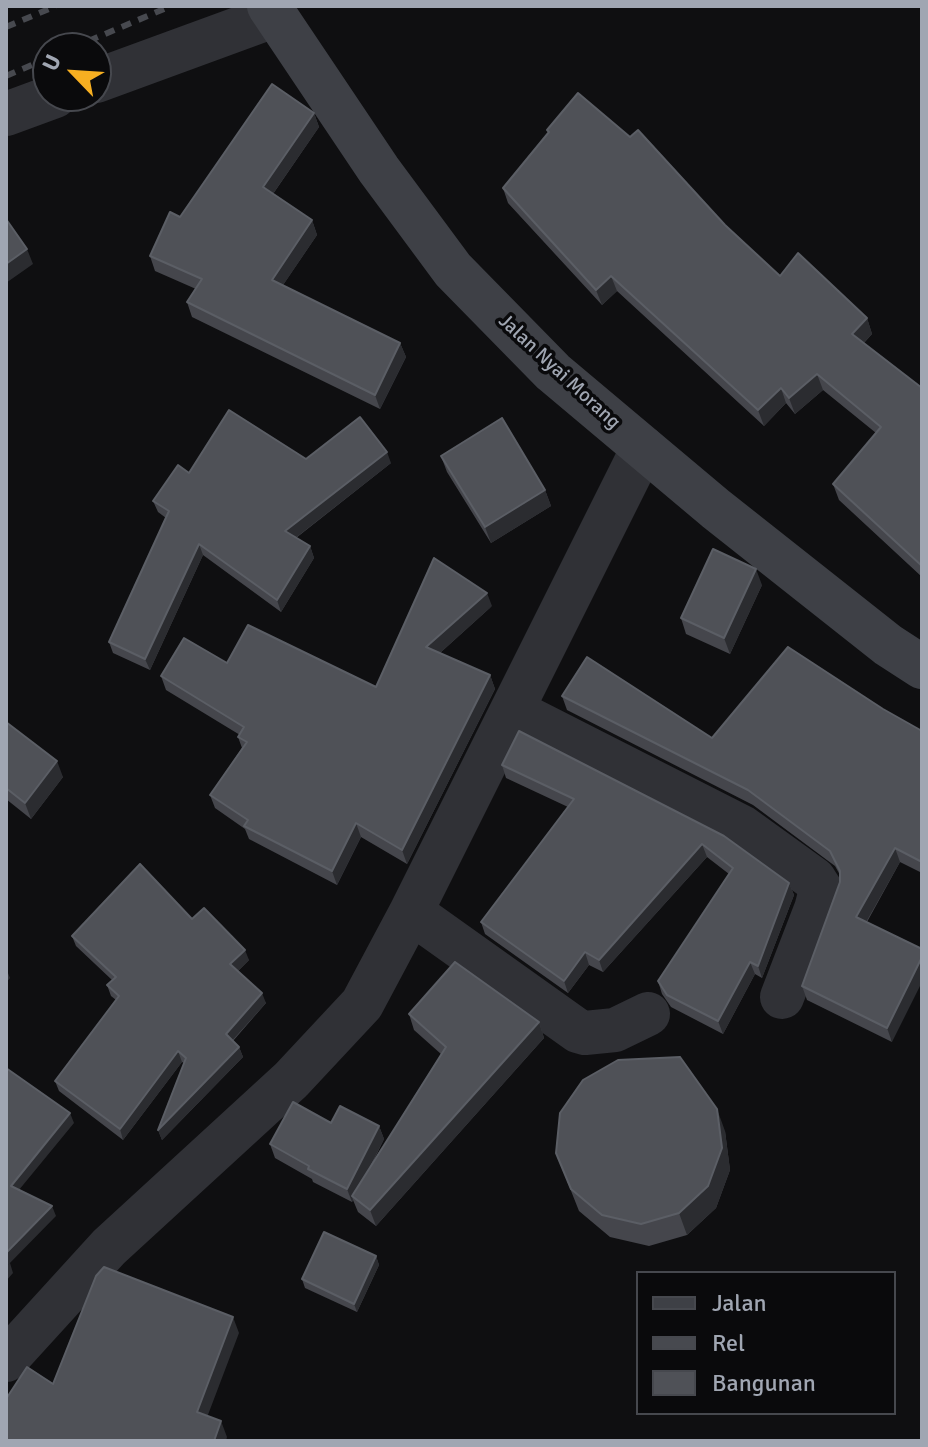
<!DOCTYPE html>
<style>
body{margin:0}
#map{position:relative;width:928px;height:1447px;overflow:hidden;background:#0f0f11;font-family:Signika,sans-serif}
canvas{display:block}
.frame{position:absolute;inset:0;border:8px solid #a0a6b2;pointer-events:none}
.legend{position:absolute;left:636px;top:1271px;width:260px;height:144px;box-sizing:border-box;background:#0a0a0c;border:2px solid #46484e;margin:0;padding:10px 14px;list-style:none;font-size:24px;color:#a0a6b2}
.legend li{display:flex;align-items:center;gap:16px;height:40px}
.legend b{width:40px;border:2px solid #46484e}
.north{position:absolute;left:32px;top:32px;width:80px;height:80px;box-sizing:border-box;background:#0a0a0c;border:2px solid #46484e;border-radius:50%;rotate:295deg;font-size:22px;font-weight:700;line-height:32px;text-align:center;color:#a0a6b2}
.north::after{content:'';display:block;margin:auto;width:28px;height:36px;background:#f7af21;clip-path:polygon(50% 0,100% 100%,50% 72%,0 100%)}
</style>
<div id="map">
<canvas width="928" height="1447"></canvas>
<div class="frame"></div>
<ul class="legend">
<li><b style="height:10px;background:#3e4046"></b>Jalan</li>
<li><b style="height:10px;background:#47494f"></b>Rel</li>
<li><b style="height:22px;background:#4f5157"></b>Bangunan</li>
</ul>
<div class="north">U</div>
</div>
<script>
const context = document.querySelector('canvas').getContext('2d');
context.lineJoin = 'round';
const toPath = rows => new Path2D(rows.map(r => 'M' + r).join(''));
function stroke(path, color, width, dash) { context.strokeStyle = color; context.lineWidth = width; context.lineCap = dash ? 'butt' : 'round'; context.setLineDash(dash || []); context.stroke(path); }
function paint(path, color) { context.fillStyle = color; context.fill(path, 'evenodd'); }
function label(font, color, halo, rows, align = 'center') {
  context.font = font + ' Signika,sans-serif'; context.lineWidth = 7; context.setLineDash([]); context.textBaseline = 'middle'; context.strokeStyle = halo; context.fillStyle = color; for (const [text, x, y, turn = 0] of rows) {
    context.save(); context.translate(x, y); context.rotate((+turn || 0) * Math.PI / 180); context.textAlign = isNaN(turn) ? turn : align; if (halo) context.strokeText(text, 0, 0); context.fillText(text, 0, 0); context.restore();
  }
}
stroke(toPath([
 [96,81,276,15],
 [6,114,55,96],
 [512,710,742,827,814,879,821,890,816,909,782,997],
 [411,912,578,1031,585,1033,615,1030,648,1014],
 [6,1360,109,1247,291,1080,362,1004,411,912,643,448]
]), '#303136', 44);
stroke(toPath([
 [269,6,379,170,453,270,553,372,716,509,888,645,922,667]
]), '#3e4046', 44);
stroke(toPath([
 [6,27,56,6],
 [72,48,171,6],
 [6,76,48,58]
]), '#47494f', 6, [10, 8]);
paint(toPath([
 [314,113,319,127,273,194,312,220,317,235,283,285,400,343,406,357,380,409,192,317,187,302,196,289,155,271,150,256,180,217],
 [547,130,725,225,780,276,867,318,872,334,864,343,922,388,922,577,839,500,833,484,876,433,823,390,795,414,786,403,764,426,617,291,602,305,508,203,503,188,548,134],
 [441,456,545,490,551,506,491,543,447,472],
 [306,459,391,463,296,538,310,546,314,558,281,612,203,555,150,670,113,653,109,642,166,518,158,512,153,501,189,473],
 [762,585,730,654,686,634,681,618],
 [492,606,440,653,490,675,495,689,407,864,361,837,337,885,249,839,245,829,215,808,210,795,242,748,238,737,240,735,166,690,161,676,227,663,376,687],
 [562,696,712,738,883,709,922,731,922,873,900,862,867,922,892,1042,807,1000,802,986,840,882,840,875,835,866,753,805,567,710],
 [6,722,63,777,31,819,6,799],
 [519,731,789,883,794,895,762,978,755,974,723,1034,671,1007,662,994,658,981,729,874,707,857,603,972,589,965,568,993,485,934,481,922,568,807,506,778,502,765],
 [192,919,249,960,238,971,266,1003,233,1041,239,1047,243,1057,162,1140,158,1130,184,1063,182,1062,123,1140,59,1091,55,1081,116,1000,111,996,107,985,112,980,76,946,72,936],
 [409,1014,539,1022,544,1038,376,1226,358,1212,353,1200,352,1202,313,1182,312,1179,275,1158,270,1144,331,1123,379,1126,384,1139,371,1166,441,1054,414,1030],
 [725,1131,730,1170,716,1208,687,1235,649,1246,610,1237,579,1211,556,1153],
 [376,1256,379,1265,357,1312,305,1288,302,1279]
]), '#45464c');
paint(toPath([
 [314,113,319,127,268,201,263,187],
 [312,220,317,235,277,294,272,280],
 [27,249,33,264,6,283,6,264],
 [611,276,617,291,602,305,596,290],
 [867,318,872,334,858,349,852,334],
 [400,343,406,357,380,409,375,395],
 [817,374,823,390,795,414,789,398],
 [781,388,786,403,764,426,758,410],
 [387,452,391,463,289,543,285,531],
 [545,490,551,506,491,543,485,527],
 [199,544,203,555,150,670,145,659],
 [310,546,314,558,281,612,277,600],
 [756,569,762,585,730,654,724,638],
 [487,593,492,606,431,661,426,647],
 [490,675,495,689,407,864,402,850],
 [57,761,63,777,31,819,25,803],
 [356,823,361,837,337,885,332,871],
 [702,844,707,857,603,972,599,960],
 [895,848,900,862,861,931,856,917],
 [789,883,794,895,762,978,758,966],
 [245,950,249,960,234,975,230,964],
 [585,952,589,965,568,993,564,981],
 [922,957,922,982,892,1042,887,1028],
 [750,962,755,974,723,1034,718,1021],
 [6,968,10,978,6,983],
 [262,993,266,1003,229,1044,226,1034],
 [539,1022,544,1038,376,1226,370,1210],
 [239,1047,243,1057,162,1140,158,1130],
 [178,1051,182,1062,123,1140,120,1129],
 [717,1109,725,1131,730,1170,716,1208,687,1235,679,1213],
 [70,1113,74,1123,14,1196,11,1186],
 [379,1126,384,1139,354,1198,352,1196,353,1200,352,1202,347,1189],
 [52,1206,56,1216,7,1266,6,1253],
 [376,1256,379,1265,357,1312,354,1304],
 [10,1263,13,1273,6,1281,6,1267],
 [233,1317,239,1333,203,1428,197,1412],
 [221,1421,227,1437,226,1441,214,1441]
]), '#2b2c30');
const building = toPath([
 [272,84,314,113,263,187,312,220,272,280,400,343,375,395,187,302,202,279,150,256,170,212,180,217,272,84],
 [578,93,630,137,638,130,725,225,780,276,798,253,867,318,852,334,922,388,922,566,833,484,881,427,817,374,789,398,781,388,758,410,611,276,596,290,503,188,549,132,547,130,578,93],
 [6,219,27,249,6,264,6,219],
 [229,410,306,459,360,417,387,452,285,531,310,546,277,600,199,544,145,659,109,642,169,511,153,501,178,465,189,473,229,410],
 [502,418,545,490,485,527,441,456,502,418],
 [713,549,756,569,724,638,681,618,713,549],
 [434,558,487,593,426,647,490,675,402,850,356,823,332,871,244,826,248,820,210,795,247,742,238,737,244,727,161,676,184,638,227,663,248,625,376,687,434,558],
 [788,647,883,709,922,731,922,862,895,848,856,917,922,949,922,957,887,1028,802,986,840,882,840,871,830,851,748,790,562,696,587,657,712,738,788,647],
 [6,722,57,761,25,803,6,788,6,722],
 [519,731,724,836,789,883,758,966,750,962,718,1021,667,995,658,981,733,868,702,844,599,960,585,952,564,981,481,922,574,799,502,765,519,731],
 [140,864,192,919,204,908,245,950,230,964,262,993,226,1034,239,1047,158,1130,186,1058,178,1051,120,1129,55,1081,119,996,107,985,116,977,72,936,140,864],
 [455,962,539,1022,370,1210,352,1196,446,1047,409,1014,455,962],
 [680,1057,717,1109,722,1148,708,1186,679,1213,641,1224,602,1215,571,1189,556,1153,560,1113,583,1080,618,1060,680,1057],
 [6,1068,70,1113,11,1186,52,1206,6,1253,6,1068],
 [293,1102,331,1123,340,1106,379,1126,347,1189,308,1169,309,1166,270,1144,293,1102],
 [324,1232,376,1256,354,1304,302,1279,324,1232],
 [104,1267,233,1317,197,1412,221,1421,214,1441,6,1441,6,1399,27,1367,53,1384,96,1276,104,1267]
]);
paint(building, '#4f5157');
stroke(building, '#5b5e65', 2);
label('20px', '#a0a6b2', '#0a0a0c', [
 ["Jalan Nyai Morang",559,372,43]
]);
</script>
